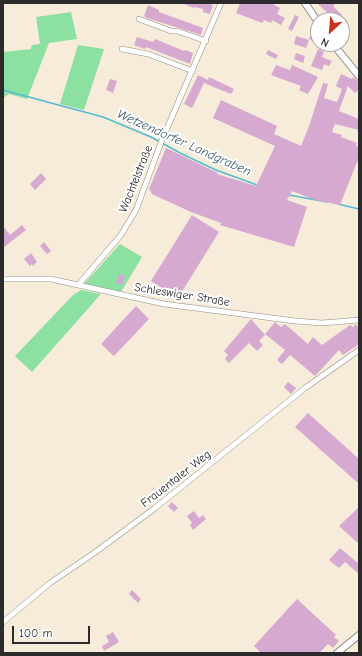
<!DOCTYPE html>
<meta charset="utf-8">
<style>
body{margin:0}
#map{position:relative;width:362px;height:656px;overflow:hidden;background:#f7ecda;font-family:"Comic Neue",sans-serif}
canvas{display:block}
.frame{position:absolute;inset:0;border:4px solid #2b2b2b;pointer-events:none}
.north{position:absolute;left:310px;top:12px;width:40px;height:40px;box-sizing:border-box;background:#fff;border:1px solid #aaa;border-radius:50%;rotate:206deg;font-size:11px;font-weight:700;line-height:16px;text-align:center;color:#2b2b2b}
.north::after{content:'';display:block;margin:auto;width:14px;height:18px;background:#c8321e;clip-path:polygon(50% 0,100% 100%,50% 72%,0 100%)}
.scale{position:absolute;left:12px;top:626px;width:78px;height:18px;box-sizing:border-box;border:2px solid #2b2b2b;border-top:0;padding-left:5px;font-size:12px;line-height:14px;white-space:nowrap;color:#2b2b2b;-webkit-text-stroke:3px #fff;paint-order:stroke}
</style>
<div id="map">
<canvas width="362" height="656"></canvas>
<div class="frame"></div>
<div class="north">N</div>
<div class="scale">100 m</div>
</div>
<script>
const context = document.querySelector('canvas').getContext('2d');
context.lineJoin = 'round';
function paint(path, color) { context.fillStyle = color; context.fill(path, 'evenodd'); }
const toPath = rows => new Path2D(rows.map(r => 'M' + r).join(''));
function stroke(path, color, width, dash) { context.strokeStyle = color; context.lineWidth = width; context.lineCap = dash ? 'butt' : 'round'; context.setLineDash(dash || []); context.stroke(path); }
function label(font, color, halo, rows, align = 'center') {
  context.font = font + ' "Comic Neue",sans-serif'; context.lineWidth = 4; context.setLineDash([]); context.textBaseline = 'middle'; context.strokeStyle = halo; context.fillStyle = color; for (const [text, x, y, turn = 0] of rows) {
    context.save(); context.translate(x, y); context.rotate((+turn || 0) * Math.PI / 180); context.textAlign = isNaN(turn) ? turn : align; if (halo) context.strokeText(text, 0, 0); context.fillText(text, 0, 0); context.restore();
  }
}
paint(toPath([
 [71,12,77,39,49,43,27,99,9,94,3,98,3,52,31,49,30,51,32,45,40,44,36,17],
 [78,45,104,49,84,110,60,104],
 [120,244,142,257,121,292,84,284],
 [81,290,101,294,32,372,15,356,73,295]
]), '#8ce0a2');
stroke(toPath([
 [3,90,103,117,151,137,182,154,216,170,257,185],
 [289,195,327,202],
 [338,204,359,209]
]), '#53bbd1', 1.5);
paint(toPath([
 [181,3,207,3,213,5,210,14,203,12,203,9,195,7,194,8],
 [240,3,271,3,280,8,277,14,285,18,281,25,272,20,271,23,264,20,262,23,236,13],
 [317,3,336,3,333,6,342,15,337,20,335,20],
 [148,5,159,10,159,12,203,28,201,35,147,18,144,16],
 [295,15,299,17,292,31,288,29],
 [314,29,318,31,318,44,309,39],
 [296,36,309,40,306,48,294,44],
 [137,37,153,42,155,39,184,51,185,50,193,53,190,64,146,47,145,49,134,45],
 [318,49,324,52,322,57,332,61,329,66,324,64,322,70,311,66],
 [268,50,278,55,276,59,266,54],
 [296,53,305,56,303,63,294,59],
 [276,65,290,70,292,65,318,77,308,94,299,90,301,86,271,75],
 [341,74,352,79,353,77,359,82,359,89,355,93,348,86,339,111,359,119,359,130,335,124,332,132,342,135,341,137,357,143,356,146,359,147,359,163,357,162,340,205,315,200,292,191,287,200,307,207,294,247,220,225,221,223,191,212,152,194,149,189,166,148,218,173,217,174,256,186,275,146,213,118,221,100,277,126,274,134,301,146,309,126,323,83,328,84,324,98,337,102,342,89,336,86],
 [198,75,208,80,209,77,234,89,231,94,204,83,192,108,184,104],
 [110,79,117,81,113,93,106,90],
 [41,173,46,179,35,190,30,184],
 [192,215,219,232,178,298,151,281],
 [22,225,26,230,3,248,3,226,10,235],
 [44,242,51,251,47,254,40,246],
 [31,253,37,262,33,266,32,264,30,266,24,259],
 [119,274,125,276,122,285,116,283],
 [136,306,149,319,114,356,101,344],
 [251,319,265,335,259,341,263,345,257,351,249,343,229,363,225,359,228,355,224,351],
 [275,322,281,327,285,324,308,344,313,337,322,345,350,325,353,327,356,324,359,328,359,344,343,355,339,350,315,376,290,355,282,364,277,360,285,350,265,334],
 [288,382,296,388,291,394,284,387],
 [308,413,359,459,359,484,295,427],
 [172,502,178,508,174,512,168,506],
 [359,507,359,544,339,526],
 [194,511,199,518,203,515,206,519,193,530,190,525,192,523,187,516],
 [340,548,359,564,359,574,345,562,339,568,329,560],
 [132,590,141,599,138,603,129,594],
 [297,599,336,635,334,637,339,641,333,648,328,644,319,653,261,653,254,646],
 [113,632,119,642,104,651,102,646,109,642,106,636]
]), '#d5a9d0');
const minor = toPath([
 [139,19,171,31,177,31,206,41],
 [122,49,148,54,193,71],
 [3,279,51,279,164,304,295,321,322,323,359,320],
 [79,284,121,235,136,210,162,140,221,3],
 [3,622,50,583,97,551,155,508,305,388,359,350]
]);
const tertiary = toPath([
 [305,3,318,22],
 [333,44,359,76],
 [337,653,359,635]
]);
stroke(minor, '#918c82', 6);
stroke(tertiary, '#918c82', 8);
stroke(minor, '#fff', 5);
stroke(tertiary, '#fff', 6);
label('12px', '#2b2b2b', '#fff', [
 ["Wachtelstraße",136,179,-68],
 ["Schleswiger Straße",182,295,9],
 ["Frauentaler Weg",176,479,-38]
]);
label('italic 13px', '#395d65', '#fff', [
 ["Wetzendorfer Landgraben",184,143,24]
]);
</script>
